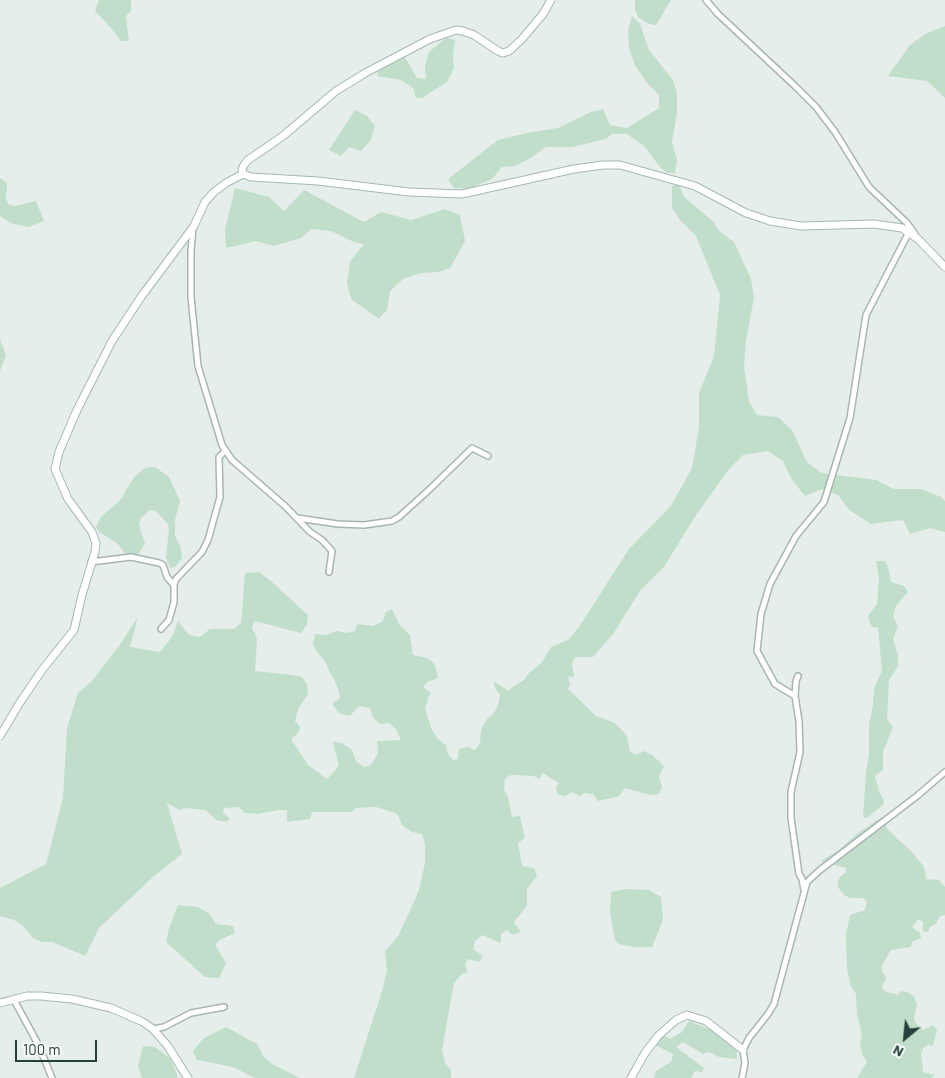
<!DOCTYPE html>
<style>
body{margin:0}
#map{position:relative;width:945px;height:1078px;overflow:hidden;background:#e6eeeb;font-family:Barlow,sans-serif}
canvas{display:block}
.north{position:absolute;left:880px;top:1013px;width:50px;height:50px;-webkit-text-stroke:4px #f6faf9;paint-order:stroke;rotate:208deg;font-size:14px;font-weight:700;line-height:20px;text-align:center;color:#25403a}
.north::after{content:'';display:block;margin:auto;width:18px;height:22px;background:#25403a;clip-path:polygon(50% 0,100% 100%,50% 72%,0 100%)}
.scale{position:absolute;left:15px;top:1040px;width:82px;height:22px;box-sizing:border-box;border:2px solid #25403a;border-top:0;padding-left:6px;font-size:15px;line-height:18px;white-space:nowrap;color:#25403a;-webkit-text-stroke:4px #f6faf9;paint-order:stroke}
</style>
<div id="map">
<canvas width="945" height="1078"></canvas>
<div class="north">N</div>
<div class="scale">100 m</div>
</div>
<script>
const context = document.querySelector('canvas').getContext('2d');
context.lineJoin = 'round';
function paint(path, color) { context.fillStyle = color; context.fill(path, 'evenodd'); }
const toPath = rows => new Path2D(rows.map(r => 'M' + r).join(''));
function stroke(path, color, width, dash) { context.strokeStyle = color; context.lineWidth = width; context.lineCap = dash ? 'butt' : 'round'; context.setLineDash(dash || []); context.stroke(path); }
paint(toPath([
 [99,0,131,0,131,11,126,16,129,41,121,41,111,28,95,11],
 [635,0,671,0,656,25,649,24,639,18,635,11],
 [632,16,640,24,649,50,673,80,677,93,677,111,672,143,677,159,675,173,667,173,660,167,644,146,627,134,612,134,606,139,572,147,546,147,529,159,515,166,502,167,492,179,468,189,454,188,448,179,498,140,527,133,558,128,591,112,603,109,610,125,627,128,659,108,659,95,647,83,635,65,629,48,628,31],
 [945,26,945,98,927,81,888,76,910,45,925,34],
 [446,38,455,40,453,56,454,68,447,82,422,98,416,98,413,88,401,80,378,76,377,70,405,57,417,78,426,79,425,65,429,52],
 [355,110,367,116,375,126,370,141,361,151,349,147,341,156,329,150],
 [0,178,7,183,6,199,9,205,15,206,36,201,44,221,28,227,11,223,0,216],
 [679,184,684,197,714,222,718,230,734,242,751,279,754,297,746,341,744,366,749,402,757,415,778,417,792,430,807,462,821,473,876,480,894,489,921,489,941,497,945,501,945,532,930,528,910,534,903,520,871,524,849,510,838,495,822,489,805,496,792,480,783,461,768,451,743,455,729,469,694,518,664,567,640,591,613,634,593,657,575,657,572,664,574,675,573,678,568,676,570,684,568,689,596,716,615,723,627,736,630,752,636,755,643,751,652,755,660,762,664,767,659,776,662,787,659,794,650,795,625,788,619,796,598,801,593,794,584,793,580,796,572,792,565,796,558,795,556,788,559,783,543,773,539,779,534,776,512,775,508,776,505,779,504,789,508,797,512,817,520,816,525,838,518,843,522,866,534,868,537,876,527,889,527,906,514,922,521,932,512,935,507,930,501,934,501,943,482,935,475,941,473,949,483,956,480,962,468,959,465,964,467,973,462,974,454,983,442,1050,445,1063,451,1070,451,1078,354,1078,382,991,387,970,385,951,398,936,409,913,419,890,425,863,425,844,422,834,412,832,403,826,397,814,386,810,376,807,356,808,352,812,312,812,310,819,287,822,287,810,278,810,258,814,245,813,239,807,224,808,223,812,230,819,226,822,216,820,206,810,185,808,180,810,167,803,182,854,153,877,99,928,85,956,52,942,42,942,33,938,22,925,14,920,0,916,0,888,46,864,63,798,67,728,78,693,91,682,119,646,138,617,130,647,160,652,172,637,178,621,189,635,200,637,210,629,234,629,241,623,245,573,259,572,272,582,308,615,307,624,301,633,255,621,252,627,257,639,255,671,293,675,302,677,307,684,308,694,298,709,295,721,300,727,298,733,291,739,308,765,327,779,339,766,333,742,342,743,352,750,356,761,364,767,371,765,378,753,377,741,401,740,396,729,389,723,380,724,373,717,370,708,359,706,350,716,339,713,332,704,340,698,338,688,324,660,317,652,313,644,315,634,326,635,337,631,347,633,355,631,357,624,373,626,383,621,386,612,392,609,399,624,410,635,413,655,427,658,433,662,436,669,438,678,428,682,423,687,431,693,428,698,425,709,432,730,438,739,446,745,448,754,453,760,458,759,459,749,468,747,475,750,480,743,481,730,487,719,494,713,498,705,500,695,495,688,494,681,508,691,514,686,524,680,529,673,542,662,551,647,568,640,579,627,629,549,671,506,692,468,699,427,699,393,714,356,720,295,696,236,680,220,672,208,672,186],
 [235,188,269,197,284,211,304,190,364,222,381,212,411,220,445,209,460,215,465,241,450,268,439,272,421,273,403,279,390,291,387,310,379,319,351,299,347,283,350,262,364,244,354,242,331,231,311,229,301,238,274,246,256,241,226,248,225,229],
 [0,339,6,355,0,371],
 [149,467,155,467,169,477,180,501,175,520,175,536,181,548,182,558,175,567,170,568,166,558,169,528,167,523,156,511,150,510,141,518,139,523,140,529,145,543,140,552,136,556,127,556,117,543,99,532,96,527,101,517,121,499,134,477,144,469],
 [876,561,885,561,889,570,891,582,904,586,908,592,896,606,893,616,898,626,893,639,898,655,898,666,889,680,887,720,893,727,883,752,883,770,875,776,879,791,884,801,883,805,867,818,863,817,866,773,869,753,869,724,873,705,874,688,882,671,878,628,871,626,868,616,877,604,879,578],
 [882,817,885,821,887,829,912,852,924,867,926,879,939,880,945,887,945,915,940,916,936,924,930,927,928,932,923,931,923,922,918,919,912,927,920,933,921,938,912,942,911,947,891,950,882,965,882,972,886,977,886,981,883,983,882,987,884,991,898,995,901,991,907,992,914,996,917,1005,914,1017,915,1022,923,1030,933,1025,937,1030,933,1046,928,1045,923,1048,921,1054,923,1072,935,1075,931,1078,857,1078,867,1062,862,1054,860,1043,862,1035,857,1014,856,994,851,987,847,968,846,934,850,915,865,910,867,902,864,898,850,898,844,895,837,886,839,878,846,872,846,868,821,861,839,850,858,833],
 [626,889,649,890,661,897,663,920,652,947,634,947,619,944,615,940,610,912,611,892],
 [178,905,198,907,210,914,216,924,233,926,235,933,220,940,215,945,226,963,219,978,205,977,166,942,169,928],
 [689,1021,736,1040,737,1059,719,1057,709,1052,703,1054,683,1042,676,1047,704,1068,702,1072,695,1071,691,1078,654,1078,656,1071,671,1062,673,1054,655,1045,661,1034,670,1039,682,1032],
 [226,1027,257,1044,263,1056,272,1064,300,1078,255,1078,233,1067,197,1060,193,1051,204,1038],
 [143,1046,155,1047,171,1059,177,1075,177,1078,142,1078,138,1066]
]), '#c0deca');
const street = toPath([
 [706,0,718,14,795,86,816,107,835,132,869,187,907,223,915,234],
 [193,228,191,251,191,297,198,366,222,445,232,460,285,506,310,532,322,540,332,551,329,572],
 [297,518,338,524,364,525,392,521,399,517,431,488,472,448,488,456],
 [91,562,131,557,159,563,163,565,167,577,174,585,176,579,202,552,208,540,220,497,219,457,225,451],
 [161,629,169,620,174,602,174,585],
 [798,676,796,681,795,696,799,721,800,752,791,792,791,818,799,874,802,879,804,890],
 [795,696,775,684,757,651,761,614,770,584,796,536,824,502,850,418,866,315,909,232],
 [14,1000,39,1046,52,1078],
 [153,1029,164,1027,191,1013,224,1007],
 [742,1078,745,1063,743,1050,749,1038,768,1014,774,1004,807,882,820,870,917,796,945,772]
]);
const secondary = toPath([
 [243,174,251,177,318,181,409,192,462,194,574,169,603,165,620,165,695,186,746,213,770,221,801,226,874,224,902,228,918,239,945,267],
 [243,174,242,170,244,165,248,160,283,136,336,91,367,72,430,39,456,30,463,31,474,35,498,51,503,53,509,51,522,39,543,14,551,0],
 [0,736,19,704,42,670,74,630,82,595,95,552,96,543,92,532,68,499,55,469,59,452,77,410,112,341,141,297,194,226,205,202,214,192,226,183,243,174],
 [0,1003,27,996,41,996,72,999,111,1008,143,1022,153,1029,167,1045,188,1078],
 [631,1078,645,1053,658,1036,676,1020,687,1015,706,1021,743,1050]
]);
stroke(street, '#a8b6b2', 8);
stroke(secondary, '#a4b9b3', 9);
stroke(street, '#fff', 5);
stroke(secondary, '#fff', 7);
</script>
